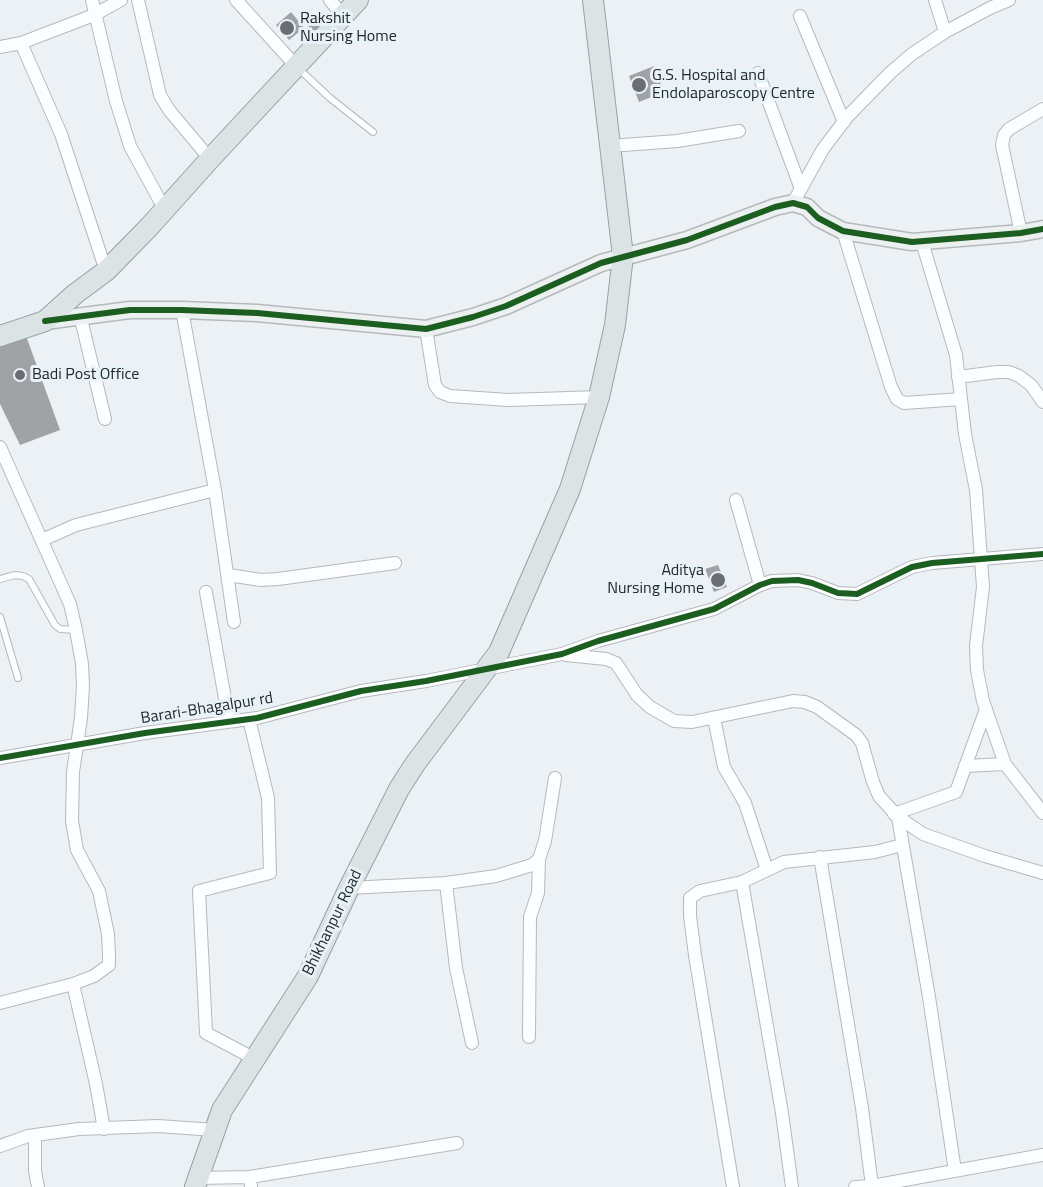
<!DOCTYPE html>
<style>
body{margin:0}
canvas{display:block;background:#ecf1f5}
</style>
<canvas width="1043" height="1187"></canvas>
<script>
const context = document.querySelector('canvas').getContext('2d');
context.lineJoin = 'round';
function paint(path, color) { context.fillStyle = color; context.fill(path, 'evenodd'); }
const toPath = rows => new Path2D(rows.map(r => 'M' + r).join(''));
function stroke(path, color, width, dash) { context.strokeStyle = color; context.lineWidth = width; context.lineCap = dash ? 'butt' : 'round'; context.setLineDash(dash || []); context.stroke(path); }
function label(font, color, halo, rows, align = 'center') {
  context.font = font + ' "Titillium Web",sans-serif'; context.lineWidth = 6; context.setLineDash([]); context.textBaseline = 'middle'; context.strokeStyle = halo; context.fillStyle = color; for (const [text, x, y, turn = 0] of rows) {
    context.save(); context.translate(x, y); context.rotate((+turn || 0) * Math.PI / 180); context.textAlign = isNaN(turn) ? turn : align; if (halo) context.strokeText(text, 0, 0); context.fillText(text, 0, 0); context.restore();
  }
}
paint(toPath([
 [291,12,304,28,289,40,276,25],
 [313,16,324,30,316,36,305,22],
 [654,66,664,92,639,102,629,76],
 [25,333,60,430,20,445,0,404,0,347],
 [718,565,727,587,714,592,705,569]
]), '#a0a2a6');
const lane = toPath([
 [299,69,330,98,373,132],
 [0,579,15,575,23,576,29,579,55,625,60,629,76,630],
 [0,617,18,678]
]);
const street = toPath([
 [92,0,116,101,130,146,165,210],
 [138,0,160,95,169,110,210,159],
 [236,0,296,66],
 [330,0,343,16],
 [935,0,945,32],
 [800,16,844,122],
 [21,43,61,134,106,271],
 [0,47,21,43,94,15,121,0],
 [758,73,801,189],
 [610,146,677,141,739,131],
 [793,203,823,149,848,116,890,73,912,54,945,32,990,8,1009,0],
 [843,231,891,387,897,399,904,403,961,399],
 [1021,233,1002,145,1004,135,1009,129,1043,109],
 [922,242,956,355,965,434,976,490,983,587,976,646,977,670,983,701,1005,764],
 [182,310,215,490,234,622],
 [80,315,105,419],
 [426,329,435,385,440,392,450,396,508,400,599,397],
 [958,377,997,372,1009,372,1019,376,1031,385,1043,402],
 [0,447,70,604,76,630,82,664,83,686,81,718,73,772,72,821,77,850,99,891,108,934,109,954,109,965,94,976,73,984,0,1003],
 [736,500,760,585],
 [42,540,76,525,215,490],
 [228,575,261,580,278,579,395,563],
 [206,592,229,721],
 [566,655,606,659,616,663,637,695,650,707,674,721,692,722,793,701,805,702,817,707,856,735,862,743,873,782,879,796,898,817,923,834,985,856,1043,873],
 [714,718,724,767,745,803,767,870],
 [249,719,268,798,270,873,199,891,206,1033,255,1059],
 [0,758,145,733,257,718,361,691,426,681,562,654,598,641,714,609,760,585,772,581,798,580,812,583,838,593,857,594,912,567,932,563,1043,554],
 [965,766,1005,764,1043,813],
 [894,814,956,792,986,709],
 [898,817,929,997,955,1171],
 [820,857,862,1108,872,1186],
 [742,882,782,1113,792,1187],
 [446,883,456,968,472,1043],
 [349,888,446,883,496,876,532,865,539,859,545,841,555,778],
 [73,984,96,1084,104,1129],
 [529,1037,530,917,538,893,539,859],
 [35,1135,35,1171,38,1187],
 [0,1146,28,1136,79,1129,158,1126,215,1130],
 [250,1177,457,1143],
 [198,1178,250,1177,251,1187],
 [733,1187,695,955,690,916,690,898,700,891,742,882,784,862,875,852,902,845],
 [855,1187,872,1186,1043,1155]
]);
const secondary = toPath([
 [45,321,130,310,182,310,257,313,426,329,473,317,506,306,601,263,687,240,775,207,793,203,807,207,818,218,843,231,912,242,1021,233,1043,229]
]);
const primary = toPath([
 [0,336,45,321,75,294,106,271,149,227,210,159,358,0],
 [195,1187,222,1110,308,976,349,888,399,789,415,764,499,652,570,489,599,397,615,325,623,256,593,0]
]);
stroke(lane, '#b6b9bc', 8);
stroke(street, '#b6b9bc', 14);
stroke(secondary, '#b6b9bc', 19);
stroke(primary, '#94a2a7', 22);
stroke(lane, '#fcfdfe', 6);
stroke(street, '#fcfdfe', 12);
stroke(secondary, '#ecf0f1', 16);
stroke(primary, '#dce3e5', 20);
stroke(toPath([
 [45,321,130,310,182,310,257,313,426,329,473,317,506,306,601,263,687,240,775,207,793,203,807,207,818,218,843,231,912,242,1021,233,1043,229],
 [0,758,145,733,257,718,361,691,426,681,562,654,598,641,714,609,760,585,772,581,798,580,812,583,838,593,857,594,912,567,932,563,1043,554]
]), '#1b5e20', 6);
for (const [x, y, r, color] of [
 [287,28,8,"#6a6e72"],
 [639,85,8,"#6a6e72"],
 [20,375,6,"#6a6e72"],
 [718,580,8,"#6a6e72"]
]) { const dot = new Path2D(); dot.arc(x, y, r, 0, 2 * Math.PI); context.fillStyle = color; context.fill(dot); stroke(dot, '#e8f2f9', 2); }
label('16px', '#24282b', '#e8f2f9', [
 ["Rakshit",300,19],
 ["Nursing Home",300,37],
 ["G.S. Hospital and",652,76],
 ["Endolaparoscopy Centre",652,94],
 ["Badi Post Office",32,375],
 ["Aditya",704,571,"right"],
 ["Nursing Home",704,589,"right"]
], 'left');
label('16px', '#24282b', '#e8f2f9', [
 ["Barari-Bhagalpur rd",207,709,-9],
 ["Bhikhanpur Road",333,923,-64]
]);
</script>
